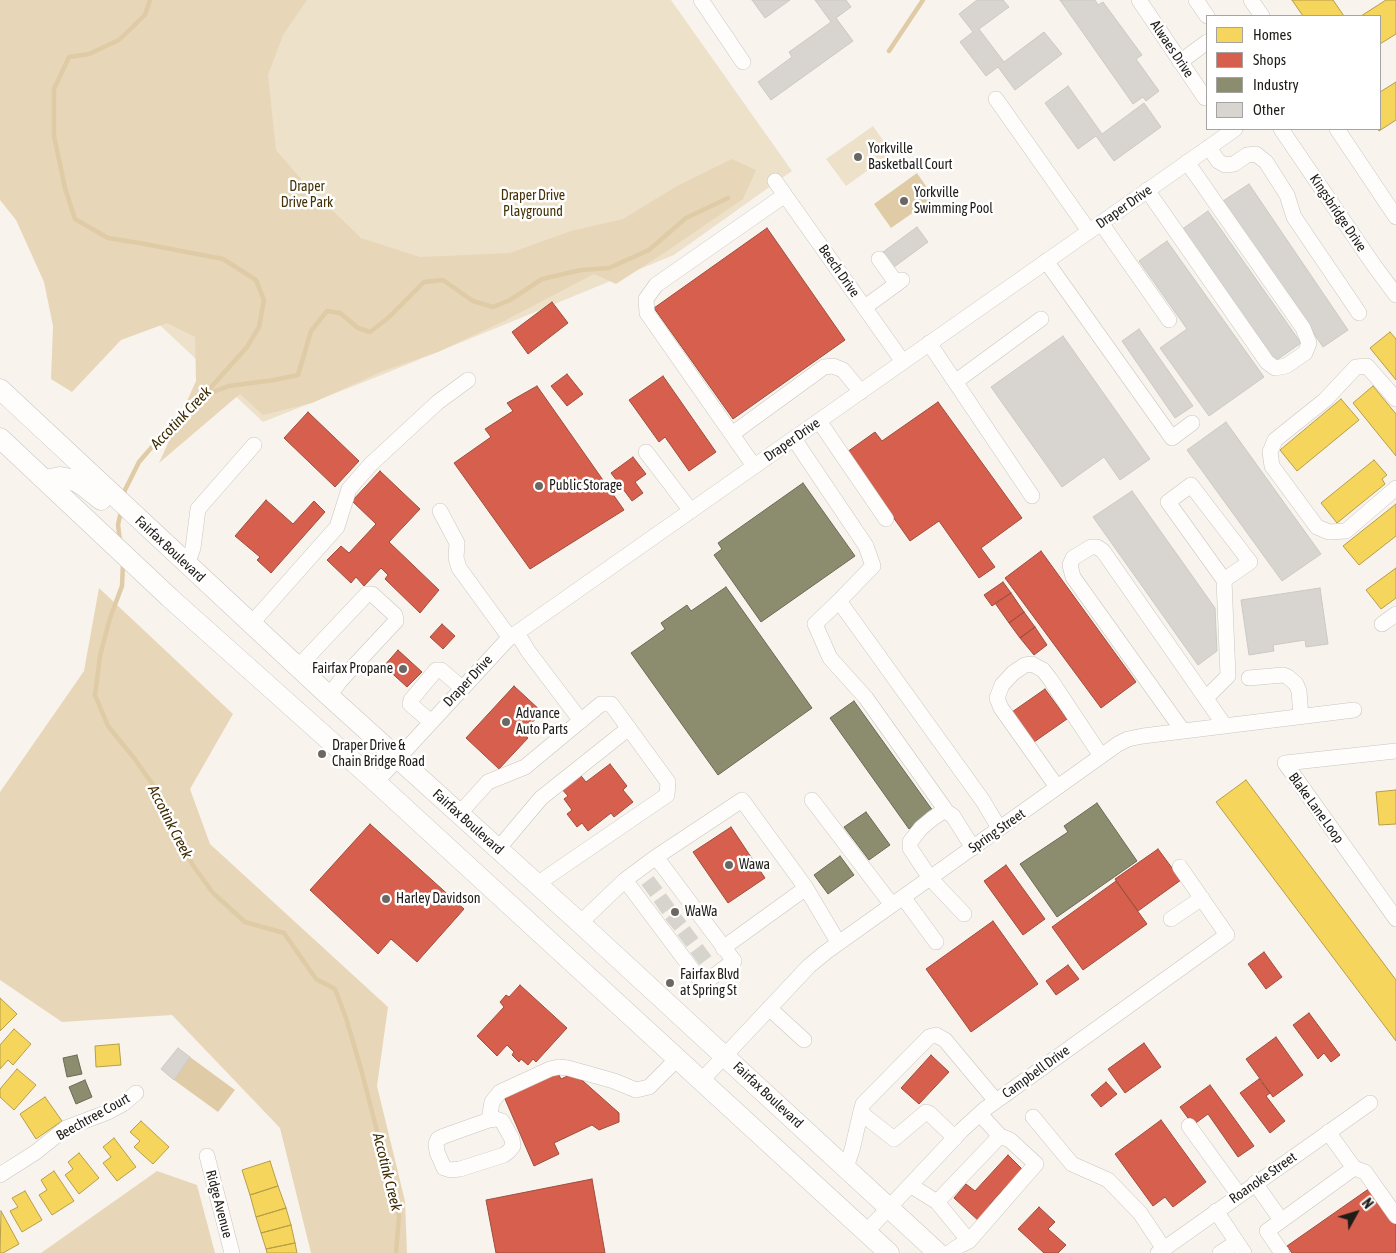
<!DOCTYPE html>
<style>
body{margin:0}
#map{position:relative;width:1396px;height:1253px;overflow:hidden;background:#f8f4ed;font-family:"Asap Condensed",sans-serif}
canvas{display:block}
.legend{position:absolute;left:1206px;top:15px;width:175px;height:115px;box-sizing:border-box;background:#fff;border:1px solid #a5a4a3;margin:0;padding:6px 9px;list-style:none;font-size:15px;color:#1f1c18}
.legend li{display:flex;align-items:center;gap:10px;height:25px}
.legend b{width:25px;border:1px solid #a5a4a3}
.north{position:absolute;left:1331px;top:1188px;width:50px;height:50px;-webkit-text-stroke:4px #fff;paint-order:stroke;rotate:51deg;font-size:14px;font-weight:700;line-height:20px;text-align:center;color:#1f1c18}
.north::after{content:'';display:block;margin:auto;width:18px;height:22px;background:#1f1c18;clip-path:polygon(50% 0,100% 100%,50% 72%,0 100%)}
</style>
<div id="map">
<canvas width="1396" height="1253"></canvas>
<ul class="legend">
<li><b style="height:14px;background:#f6d55c"></b>Homes</li>
<li><b style="height:14px;background:#d6604d"></b>Shops</li>
<li><b style="height:14px;background:#8c8c6e"></b>Industry</li>
<li><b style="height:14px;background:#d8d5d0"></b>Other</li>
</ul>
<div class="north">N</div>
</div>
<script>
const context = document.querySelector('canvas').getContext('2d');
context.lineJoin = 'round';
function paint(path, color) { context.fillStyle = color; context.fill(path, 'evenodd'); }
const toPath = rows => new Path2D(rows.map(r => 'M' + r).join(''));
function stroke(path, color, width, dash) { context.strokeStyle = color; context.lineWidth = width; context.lineCap = dash ? 'butt' : 'round'; context.setLineDash(dash || []); context.stroke(path); }
function label(font, color, halo, rows, align = 'center') {
  context.font = font + ' "Asap Condensed",sans-serif'; context.lineWidth = 5; context.setLineDash([]); context.textBaseline = 'middle'; context.strokeStyle = halo; context.fillStyle = color; for (const [text, x, y, turn = 0] of rows) {
    context.save(); context.translate(x, y); context.rotate((+turn || 0) * Math.PI / 180); context.textAlign = isNaN(turn) ? turn : align; if (halo) context.strokeText(text, 0, 0); context.fillText(text, 0, 0); context.restore();
  }
}
paint(toPath([
 [26,0,671,0,792,171,674,255,384,374,263,422,0,175,0,17],
 [873,126,892,153,846,186,826,159]
]), '#eee1ca');
paint(toPath([
 [0,0,307,0,283,35,268,75,276,150,307,186,361,238,420,257,510,253,571,231,623,219,677,186,732,159,756,170,743,199,667,251,616,284,594,274,504,321,438,352,383,371,312,403,263,415,240,394,159,463,196,381,195,337,167,323,121,340,72,392,51,379,53,326,44,282,16,220,0,200],
 [99,588,233,714,190,789,210,844,388,1007,377,1086,405,1201,407,1253,311,1253,280,1128,172,1015,62,1022,0,980,0,792,84,671],
 [157,1171,197,1185,215,1253,41,1253]
]), '#e8d6b8');
paint(toPath([
 [917,173,934,198,891,228,874,204],
 [190,1057,235,1090,218,1112,174,1080]
]), '#dfcba6');
const homes = toPath([
 [1292,0,1333,0,1344,16,1303,16,1292,0],
 [1386,0,1396,0,1396,34,1380,44,1380,16,1361,16,1386,0],
 [1396,82,1396,120,1379,131,1378,129,1380,129,1380,92,1396,82],
 [1390,332,1396,339,1396,380,1370,348,1390,332],
 [1373,386,1396,414,1396,456,1353,403,1373,386],
 [1341,399,1359,420,1297,471,1280,450,1341,399],
 [1374,460,1387,475,1382,479,1385,484,1337,523,1321,503,1374,460],
 [1396,504,1396,536,1359,565,1343,546,1396,504],
 [1396,568,1396,598,1381,609,1366,590,1396,568],
 [1246,780,1396,980,1396,1041,1216,802,1246,780],
 [1396,790,1396,824,1379,825,1376,792,1396,790],
 [0,998,17,1014,0,1031,0,998],
 [14,1029,31,1044,13,1065,8,1060,0,1069,0,1045,14,1029],
 [119,1044,121,1065,96,1067,95,1046,119,1044],
 [17,1069,36,1085,14,1110,0,1097,0,1089,17,1069],
 [45,1097,62,1121,36,1139,20,1114,45,1097],
 [141,1121,169,1147,153,1164,134,1147,140,1141,130,1132,141,1121],
 [114,1138,136,1167,117,1181,103,1163,111,1157,103,1147,114,1138],
 [79,1153,99,1178,79,1194,65,1175,73,1169,68,1162,79,1153],
 [270,1161,278,1186,250,1195,242,1170,270,1161],
 [54,1171,74,1201,52,1215,39,1195,47,1190,41,1180,54,1171],
 [278,1186,286,1208,256,1217,250,1195,278,1186],
 [25,1191,42,1220,22,1232,10,1211,18,1207,12,1198,25,1191],
 [286,1208,291,1225,261,1233,256,1217,286,1208],
 [1,1211,19,1244,3,1253,0,1253,1,1211],
 [291,1225,295,1243,266,1249,261,1233,291,1225],
 [295,1243,297,1253,267,1253,266,1249,295,1243]
]);
paint(homes, '#f6d55c');
stroke(homes, '#b69e48', 1);
const shops = toPath([
 [767,228,845,340,733,419,654,308,767,228],
 [552,302,568,323,528,354,512,332,552,302],
 [567,374,583,394,567,406,551,386,567,374],
 [663,376,716,452,689,471,665,437,659,442,629,400,663,376],
 [537,386,624,510,530,569,454,463,491,437,485,429,513,411,507,403,537,386],
 [938,402,1022,518,981,548,995,567,979,578,939,521,910,541,847,452,875,432,882,441,938,402],
 [308,412,359,461,335,487,284,438,308,412],
 [633,457,646,474,635,482,643,493,632,501,611,473,633,457],
 [380,471,420,509,389,542,439,590,420,613,385,579,388,575,381,568,364,586,356,577,351,583,327,560,341,546,349,553,376,524,352,501,380,471],
 [266,500,293,524,314,501,325,512,271,573,257,560,260,557,235,536,266,500],
 [1041,551,1136,682,1101,708,1005,578,1041,551],
 [1003,582,1011,593,992,606,984,595,1003,582],
 [1011,593,1024,612,1009,623,995,603,1011,593],
 [1024,612,1035,627,1020,638,1009,623,1024,612],
 [442,624,455,636,443,649,430,637,442,624],
 [1035,627,1047,645,1034,655,1020,638,1035,627],
 [398,650,422,672,407,687,384,666,398,650],
 [514,686,542,712,522,733,528,738,499,769,466,738,514,686],
 [1045,689,1067,719,1034,742,1012,712,1045,689],
 [610,764,627,786,623,790,633,802,614,817,611,813,588,831,582,823,577,827,567,814,572,810,564,799,568,796,560,787,578,772,586,782,610,764],
 [370,824,464,909,417,962,391,939,378,954,310,890,370,824],
 [731,827,765,878,728,903,693,852,731,827],
 [1158,849,1181,880,1138,911,1115,879,1158,849],
 [1006,865,1045,919,1023,935,984,881,1006,865],
 [1116,881,1147,924,1083,970,1052,927,1116,881],
 [993,921,1038,984,971,1032,926,969,993,921],
 [1264,952,1282,977,1266,989,1248,964,1264,952],
 [1068,965,1079,979,1056,995,1046,981,1068,965],
 [520,985,567,1028,536,1062,533,1059,528,1065,521,1059,519,1062,512,1055,514,1052,507,1045,497,1056,477,1036,504,1007,500,1002,506,995,509,997,520,985],
 [1309,1013,1340,1055,1331,1062,1324,1053,1318,1059,1293,1025,1309,1013],
 [1276,1037,1303,1075,1273,1097,1246,1059,1276,1037],
 [1144,1043,1161,1067,1125,1093,1108,1069,1144,1043],
 [931,1055,949,1072,919,1104,901,1088,931,1055],
 [556,1069,561,1079,574,1073,619,1113,619,1122,599,1130,592,1125,554,1143,559,1154,534,1166,502,1092,556,1069],
 [1259,1079,1270,1093,1266,1096,1285,1121,1270,1133,1240,1093,1259,1079],
 [1106,1082,1117,1094,1101,1107,1091,1095,1106,1082],
 [1210,1085,1254,1146,1238,1157,1208,1114,1193,1125,1180,1107,1210,1085],
 [1161,1120,1206,1182,1173,1207,1165,1197,1153,1206,1115,1154,1161,1120],
 [1008,1155,1022,1169,990,1204,995,1208,981,1223,954,1198,966,1184,975,1191,1008,1155],
 [592,1179,605,1253,496,1253,486,1200,592,1179],
 [1370,1188,1396,1225,1396,1253,1292,1253,1287,1246,1370,1188],
 [1039,1207,1055,1222,1048,1229,1066,1245,1058,1253,1044,1253,1018,1229,1039,1207]
]);
paint(shops, '#d6604d');
stroke(shops, '#9f4c3d', 1);
const industry = toPath([
 [803,483,855,556,761,622,714,555,722,549,718,543,803,483],
 [726,587,812,708,718,775,631,653,665,629,661,623,687,605,691,611,726,587],
 [854,701,933,811,909,829,830,718,854,701],
 [1097,803,1137,861,1057,917,1020,864,1068,832,1064,826,1097,803],
 [866,812,890,845,869,860,844,827,866,812],
 [840,856,854,875,828,894,814,875,840,856],
 [77,1055,82,1074,67,1077,63,1058,77,1055],
 [85,1080,92,1097,76,1104,69,1087,85,1080]
]);
paint(industry, '#8c8c6e');
stroke(industry, '#6b6a54', 1);
stroke(toPath([
 [889,51,923,0],
 [205,395,229,386,274,380,298,375,311,331,327,311,340,313,358,328,370,332,388,318,424,282,443,280,473,301,493,307,510,300,542,279,581,270,609,268,649,250,686,218,728,198],
 [124,496,125,490,139,462,170,426,204,395,247,347,259,327,264,300,256,280,223,259,145,244,108,238,75,219,65,188,54,136,54,89,69,57,89,54,119,40,145,15,150,0],
 [120,541,118,525,121,511],
 [123,563,122,586,110,618,100,656,95,695,108,726,134,758,158,792,192,864,213,893,245,922,284,933,316,979,335,989,346,1018,361,1069,399,1216,396,1253]
]), '#dfcba6', 4.5);
const building = toPath([
 [752,0,790,0,765,18,752,0],
 [815,0,846,0,851,7,836,18,853,41,771,100,758,82,792,57,789,52,831,22,815,0],
 [977,0,1003,0,1009,7,979,29,1004,62,1044,32,1062,54,1015,90,998,67,986,76,960,42,973,32,959,14,977,0],
 [1060,0,1095,0,1098,5,1103,2,1142,55,1136,59,1159,91,1146,101,1143,97,1133,104,1060,0],
 [1068,86,1102,134,1144,103,1161,127,1114,161,1096,136,1078,149,1045,103,1068,86],
 [1249,184,1348,330,1323,347,1223,201,1249,184],
 [1208,211,1301,343,1274,362,1181,230,1208,211],
 [917,227,928,242,894,267,883,252,917,227],
 [1167,241,1264,377,1209,416,1160,348,1187,329,1139,261,1167,241],
 [1139,329,1193,406,1175,418,1122,341,1139,329],
 [1063,336,1150,459,1120,480,1104,457,1062,487,991,387,1063,336],
 [1226,422,1321,554,1282,581,1187,450,1226,422],
 [1132,491,1215,608,1217,651,1198,665,1093,517,1132,491],
 [1320,588,1328,644,1306,647,1305,640,1273,645,1274,651,1249,655,1241,600,1320,588],
 [178,1048,190,1057,174,1080,161,1069,178,1048]
]);
paint(building, '#d8d5d0');
stroke(building, '#cbc9c3', 1);
stroke(toPath([
 [646,891,662,879],
 [658,908,675,896],
 [670,925,686,912],
 [682,941,698,929],
 [695,959,711,947]
]), '#d7d4cd', 15, [15, 8]);
const minor = toPath([
 [701,0,743,62],
 [1139,0,1205,98],
 [1196,0,1207,16],
 [1251,0,1262,16],
 [1180,62,1207,42],
 [996,99,1089,231],
 [1281,129,1373,264,1396,295],
 [1337,129,1396,217],
 [1209,147,1218,161,1225,165,1234,164,1247,155,1256,154,1266,162,1287,195,1294,217,1359,313],
 [775,181,903,362],
 [1147,190,1267,362,1275,368,1286,366,1305,353,1309,343,1303,328,1187,162],
 [1101,223,1169,320],
 [879,259,897,284],
 [1046,261,1172,438,1192,423],
 [865,307,902,280],
 [929,343,1032,496],
 [955,382,1041,319],
 [1396,399,1367,366,1356,367,1325,400,1275,440,1270,452,1272,466,1317,527,1329,532,1346,531,1396,488],
 [819,421,886,519],
 [732,434,824,367,833,366,843,370,861,392],
 [794,439,866,546,873,566,839,601,983,801,999,828],
 [646,452,691,511],
 [754,466,647,313,646,299,656,285,785,195],
 [440,511,457,543,456,558,459,568,510,638],
 [187,565,193,548,198,509,254,445],
 [839,601,815,624,830,658,866,698,947,812],
 [251,624,337,527,349,489,371,464,438,402,468,380],
 [1382,624,1396,614],
 [517,633,528,651,581,721],
 [298,667,367,594,372,594,395,615,396,621,340,681,329,696],
 [1249,678,1283,675,1288,677,1296,684,1299,691,1301,716],
 [1206,698,1228,676,1224,580,1168,502,1191,485,1250,562,1224,580],
 [431,722,410,704,411,700,436,670,441,670,462,688],
 [1183,731,1073,577,1070,565,1073,558,1091,547,1097,547,1103,551,1225,726],
 [1396,751,1285,763,1396,919],
 [376,782,508,639,1235,129],
 [1057,787,1001,708,997,698,1002,685,1013,673,1025,665,1032,664,1043,670,1050,679,1101,756],
 [812,800,892,905],
 [459,814,488,782,525,767,601,704,611,704,668,782,667,795,537,884],
 [498,849,541,798,629,728],
 [625,880,703,984,734,961,656,857],
 [903,897,936,942],
 [964,914,930,878,910,848,910,842,921,828,933,818,942,812,947,812,953,816,973,848],
 [1171,919,1202,898],
 [580,923,625,880,656,857,742,800,806,888,838,942],
 [723,948,806,888],
 [769,1008,804,1040],
 [702,1080,809,966,826,952,1118,744,1128,739,1143,736,1354,710],
 [1033,1117,1072,1164,1108,1180,1140,1213,1164,1249],
 [496,1119,502,1121,512,1139,513,1146,509,1151,504,1155,460,1169,450,1170,444,1168,437,1152,436,1144,438,1139,444,1136,489,1120,496,1119],
 [489,1120,492,1102,500,1092,550,1069,559,1067,568,1068,614,1081,636,1090,649,1087,678,1058],
 [1189,1126,1239,1195],
 [1328,1132,1354,1168,1365,1172,1396,1216],
 [955,1138,929,1113,926,1112,894,1139,866,1117,861,1111,863,1104,929,1037,936,1035,945,1040,996,1101],
 [207,1156,232,1253],
 [846,1167,852,1150,861,1111],
 [0,1175,36,1152,66,1128,108,1112,123,1104,136,1093],
 [1255,1183,1281,1220],
 [910,1185,937,1202,969,1241],
 [937,1202,1000,1136],
 [1216,1211,1244,1253],
 [867,1231,962,1130,985,1109,1227,935,1180,867],
 [949,1253,959,1246,969,1241,1036,1164,1010,1140,1000,1136,980,1114],
 [1158,1253,1370,1103],
 [1220,1253,1237,1242],
 [1282,1253,1267,1231,1354,1168]
]);
const major = toPath([
 [0,389,329,696,580,923,938,1253],
 [0,438,170,598,376,782,889,1253],
 [45,480,60,477,71,479,82,485,101,500]
]);
stroke(minor, '#c8c5bf', 16);
stroke(major, '#c8c5bf', 21);
stroke(minor, '#fefdfc', 15);
stroke(major, '#fefdfc', 20);
for (const [x, y, r, color] of [
 [858,157,5,"#6b6863"],
 [904,201,5,"#6b6863"],
 [539,486,5,"#6b6863"],
 [403,669,5,"#6b6863"],
 [506,722,5,"#6b6863"],
 [322,754,5,"#6b6863"],
 [729,865,5,"#6b6863"],
 [386,899,5,"#6b6863"],
 [675,912,5,"#6b6863"],
 [670,983,5,"#6b6863"]
]) { const dot = new Path2D(); dot.arc(x, y, r, 0, 2 * Math.PI); context.fillStyle = color; context.fill(dot); stroke(dot, '#fff', 2); }
label('14px', '#1f1c18', '#fff', [
 ["Alwaes Drive",1172,49,56],
 ["Draper Drive",1124,207,-35],
 ["Kingsbridge Drive",1338,213,56],
 ["Beech Drive",839,271,55],
 ["Draper Drive",792,440,-35],
 ["Fairfax Boulevard",170,549,43],
 ["Draper Drive",468,681,-47],
 ["Blake Lane Loop",1316,808,54],
 ["Fairfax Boulevard",468,822,42],
 ["Spring Street",997,831,-35],
 ["Campbell Drive",1036,1072,-36],
 ["Fairfax Boulevard",768,1095,43],
 ["Beechtree Court",93,1117,-29],
 ["Roanoke Street",1263,1178,-35],
 ["Ridge Avenue",219,1204,75]
]);
label('14px', '#1f1c18', '#fff', [
 ["Yorkville",868,149],
 ["Basketball Court",868,165],
 ["Yorkville",914,193],
 ["Swimming Pool",914,209],
 ["Public Storage",549,486],
 ["Fairfax Propane",393,669,"right"],
 ["Advance",516,714],
 ["Auto Parts",516,730],
 ["Draper Drive &",332,746],
 ["Chain Bridge Road",332,762],
 ["Wawa",739,865],
 ["Harley Davidson",396,899],
 ["WaWa",685,912],
 ["Fairfax Blvd",680,975],
 ["at Spring St",680,991]
], 'left');
label('14px', '#443106', '#fff', [
 ["Draper",307,187],
 ["Drive Park",307,203],
 ["Draper Drive",533,196],
 ["Playground",533,212]
]);
label('italic 15px', '#3d2a00', '#fff', [
 ["Accotink Creek",181,418,-46],
 ["Accotink Creek",170,822,63],
 ["Accotink Creek",387,1172,76]
]);
</script>
